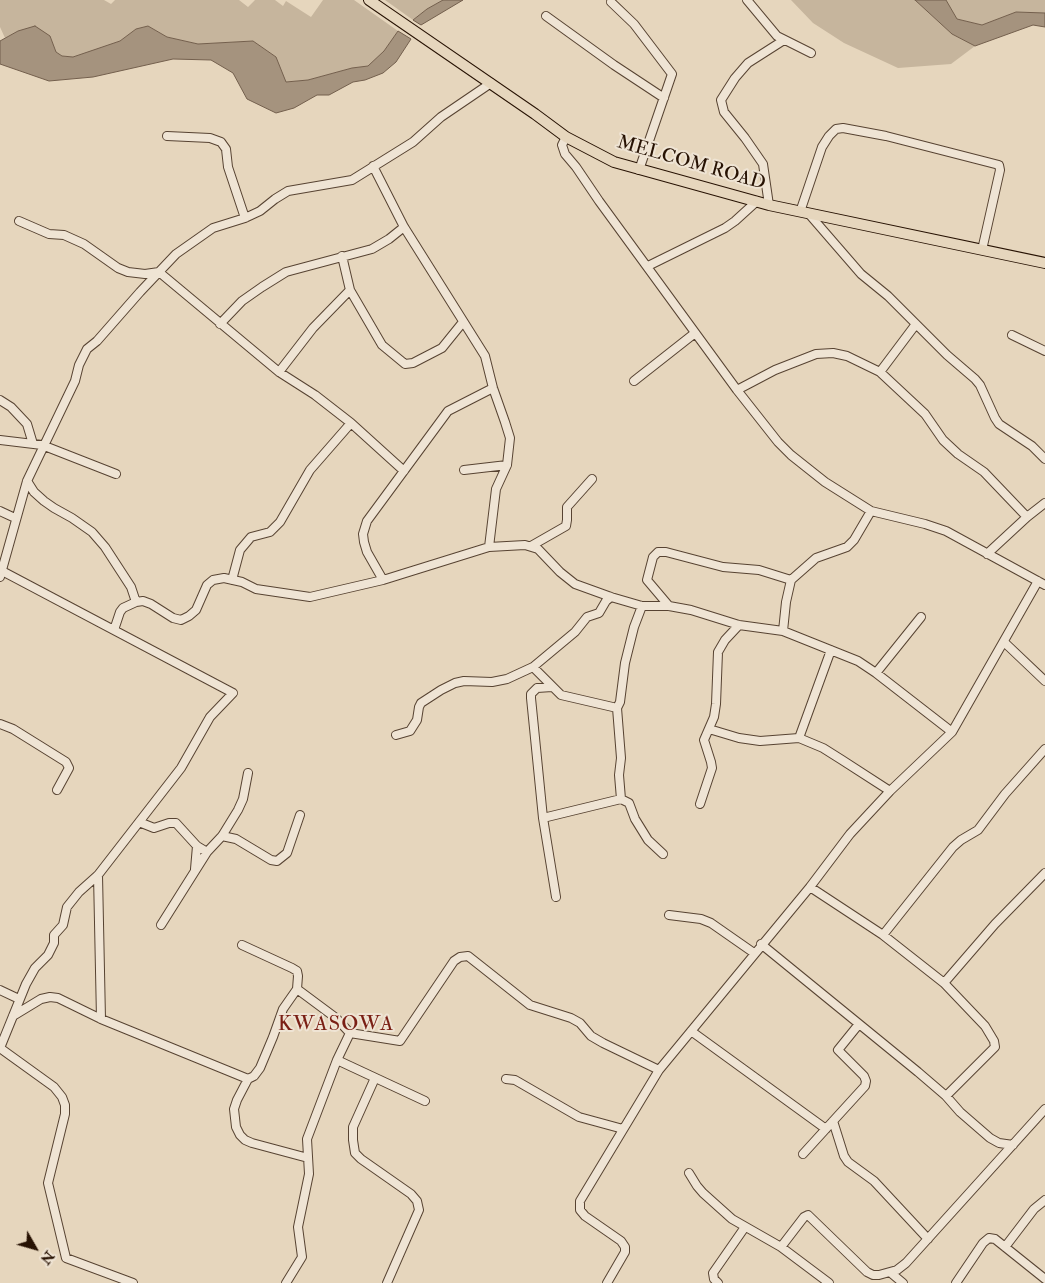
<!DOCTYPE html>
<style>
body{margin:0}
#map{position:relative;width:1045px;height:1283px;overflow:hidden;background:#e6d6bd;font-family:"IM FELL Double Pica",serif}
canvas{display:block}
.north{position:absolute;left:10px;top:1223px;width:50px;height:50px;-webkit-text-stroke:4px #efe4d4;paint-order:stroke;rotate:128deg;font-size:14px;font-weight:700;line-height:20px;text-align:center;color:#271203}
.north::after{content:'';display:block;margin:auto;width:18px;height:22px;background:#271203;clip-path:polygon(50% 0,100% 100%,50% 72%,0 100%)}
</style>
<div id="map">
<canvas width="1045" height="1283"></canvas>
<div class="north">N</div>
</div>
<script>
const context = document.querySelector('canvas').getContext('2d');
context.lineJoin = 'round';
function paint(path, color) { context.fillStyle = color; context.fill(path, 'evenodd'); }
const toPath = rows => new Path2D(rows.map(r => 'M' + r).join(''));
function stroke(path, color, width, dash) { context.strokeStyle = color; context.lineWidth = width; context.lineCap = dash ? 'butt' : 'round'; context.setLineDash(dash || []); context.stroke(path); }
function label(font, color, halo, rows, align = 'center') {
  context.font = font + ' "IM FELL Double Pica",serif'; context.lineWidth = 4; context.setLineDash([]); context.textBaseline = 'middle'; context.strokeStyle = halo; context.fillStyle = color; for (const [text, x, y, turn = 0] of rows) {
    context.save(); context.translate(x, y); context.rotate((+turn || 0) * Math.PI / 180); context.textAlign = isNaN(turn) ? turn : align; if (halo) context.strokeText(text, 0, 0); context.fillText(text, 0, 0); context.restore();
  }
}
paint(toPath([
 [0,0,104,0,111,4,115,0,239,0,248,7,255,0,275,0,283,6,286,1,311,17,323,0,354,0,398,31,384,51,369,66,352,68,308,80,285,82,276,57,253,41,198,44,167,37,148,26,136,29,120,41,96,50,73,57,62,56,56,52,50,36,18,31,5,38,0,27],
 [385,0,443,0,427,9,413,20],
 [791,0,915,0,952,34,975,46,951,64,898,68,844,43,813,23],
 [946,0,1045,0,1045,13,1016,12,982,25,957,19]
]), '#c6b59d');
const water = toPath([
 [443,0,463,0,421,25,413,20,427,9,443,0],
 [915,0,946,0,957,19,982,25,1016,12,1045,13,1045,27,1033,25,975,46,952,34,915,0],
 [35,26,50,36,56,52,62,56,73,57,120,41,136,29,148,26,167,37,198,44,253,41,276,57,286,82,308,80,352,68,368,66,384,51,398,31,411,39,396,62,383,73,365,80,353,82,329,95,317,95,294,108,276,113,247,99,233,73,211,60,173,59,93,77,49,81,0,64,0,41,18,31,35,26]
]);
paint(water, '#a5937e');
stroke(water, '#735f4d', 1);
const minor = toPath([
 [747,0,777,36,811,53],
 [611,2,634,24,672,74,639,170],
 [546,16,614,65,664,98],
 [167,136,210,138,221,142,226,149,228,167,245,218],
 [566,137,562,145,565,154,576,167,599,201,737,390,778,442,791,455,825,482,871,511,925,524,946,531,1045,585],
 [373,166,404,227,485,356,493,388,505,422,510,438,507,465,496,489,489,547],
 [769,205,763,164,745,138,724,112,721,100,735,78,748,63,784,40],
 [800,212,822,147,829,136,836,129,843,128,886,136,999,165,1000,170,982,250],
 [809,214,861,274,888,296,947,355,975,379,980,385,995,418,999,424,1032,446,1045,459],
 [19,221,49,234,64,235,84,244,118,268,128,272,145,274,159,272,279,372,315,395,351,423,404,471],
 [342,256,350,290,382,345,405,364,413,363,442,348,463,322],
 [648,266,725,228,735,221,757,201],
 [220,324,242,301,262,287,286,272,372,249,389,239,404,227],
 [1012,335,1045,351],
 [279,372,313,328,350,290],
 [880,372,916,324],
 [634,381,695,333],
 [737,390,775,370,816,354,833,353,847,356,880,372,925,414,943,440,958,454,984,472,1027,517],
 [0,400,11,407,27,424,33,444],
 [0,440,42,445,116,474],
 [464,470,507,465],
 [27,481,34,492,44,501,54,508,72,518,92,532,105,547,131,587,136,602],
 [0,511,15,518],
 [531,546,566,526,567,520,567,507,592,479],
 [987,554,1027,517,1045,503],
 [0,577,27,481,75,381,79,365,87,349,97,341,140,292,176,254,213,228,245,218,260,211,275,199,288,191,352,180,413,142,441,117,491,83],
 [232,580,240,550,251,537,270,532,280,522,310,470,351,423],
 [383,580,367,552,364,542,363,534,367,521,448,411,493,388],
 [669,606,647,580,653,557,658,552,666,552,723,567,759,570,791,580],
 [114,630,120,612,123,608,136,602,143,601,151,604,173,618,181,620,189,616,196,610,207,585,213,580,224,578,242,582,256,589,310,597,383,580,489,547,525,545,538,549,560,572,575,584,611,597,642,606,669,606,691,610,739,625,783,631,858,661,876,673,952,732],
 [783,631,786,602,791,580,816,558,847,547,854,540,871,511],
 [1004,642,1045,681],
 [533,667,561,695,617,708],
 [876,673,921,617],
 [552,687,537,688,531,694,531,698,543,818,556,897],
 [0,724,13,729,66,762,69,768,57,790],
 [709,729,739,738,760,741,799,738,823,748,842,760,890,791],
 [396,735,410,731,417,720,419,707,421,703,441,690,455,683,464,681,492,682,507,679,533,667,575,632,587,617,599,613,606,601,611,597],
 [799,738,831,650],
 [621,799,629,803,635,819,648,840,663,854],
 [700,804,712,768,711,762,704,740,714,717,716,704,718,652,725,640,739,625],
 [543,818,621,799,619,775,621,758,617,708,620,702,625,663,634,627,642,606],
 [139,822,154,828,169,823,176,823,197,846,207,852],
 [222,836,236,839,271,860,277,861,287,853,300,815],
 [195,869,197,846],
 [98,875,101,1019],
 [810,887,883,935,944,983,985,1026,994,1041,995,1047,946,1096],
 [669,915,701,919,711,923,754,953],
 [161,925,207,852,222,836,238,810,243,799,248,773],
 [883,935,953,847,961,840,978,830,1005,794,1045,749],
 [761,944,918,1072,946,1096,960,1112,990,1138,999,1143,1013,1145],
 [242,945,292,968,297,971,298,976,297,989,283,1009,273,1037,260,1068,254,1076,248,1079,237,1100,234,1109,236,1127,240,1135,245,1140,252,1143,308,1158],
 [944,983,995,924,1045,873],
 [297,989,336,1018,350,1033,400,1041,454,961,460,957,468,956,530,1005,571,1018,580,1023,591,1036,603,1043,659,1070],
 [0,990,19,999],
 [13,1016,41,999,50,997,58,998,101,1019,248,1079],
 [691,1031,826,1129],
 [0,1048,26,984,35,968,48,955,54,943,54,935,63,925,67,907,79,892,98,875,181,768,210,717,233,693,2,571],
 [0,1048,54,1087,62,1097,65,1105,65,1114,48,1183,66,1258,133,1283],
 [337,1060,425,1101],
 [375,1078,353,1127,353,1140,355,1153,361,1159,411,1194,417,1201,419,1210,387,1283],
 [506,1079,515,1080,579,1117,623,1129],
 [833,1121,844,1156,848,1162,874,1181,928,1239],
 [803,1154,865,1086,866,1081,864,1076,838,1050,859,1024],
 [689,1173,697,1186,703,1193,732,1219,781,1247,829,1283],
 [781,1247,804,1217,808,1215,867,1272,873,1275,879,1275,897,1270,906,1263,1045,1109],
 [1005,1247,1034,1209,1045,1200],
 [891,1273,903,1283],
 [286,1283,302,1257,298,1227,309,1174,307,1139,337,1060,350,1033],
 [607,1283,625,1252,625,1247,621,1241,585,1216,580,1210,580,1201,659,1070,810,887,850,834,890,791,952,732,1038,581],
 [718,1283,714,1279,713,1273,745,1227],
 [956,1283,983,1243,989,1238,995,1239,1045,1279]
]);
const major = toPath([
 [369,0,535,114,566,137,614,162,769,205,1045,263]
]);
stroke(minor, '#574332', 10);
stroke(major, '#271203', 12);
stroke(minor, '#efe4d4', 8);
stroke(major, '#e6d6bd', 10);
label('19px', '#271203', '#efe4d4', [
 ["MELCOM ROAD",691,164,16]
]);
context.letterSpacing = '1px';
label('21px', '#7a1f14', '#efe4d4', [
 ["KWASOWA",336,1025]
]);
context.letterSpacing = '0px';
</script>
